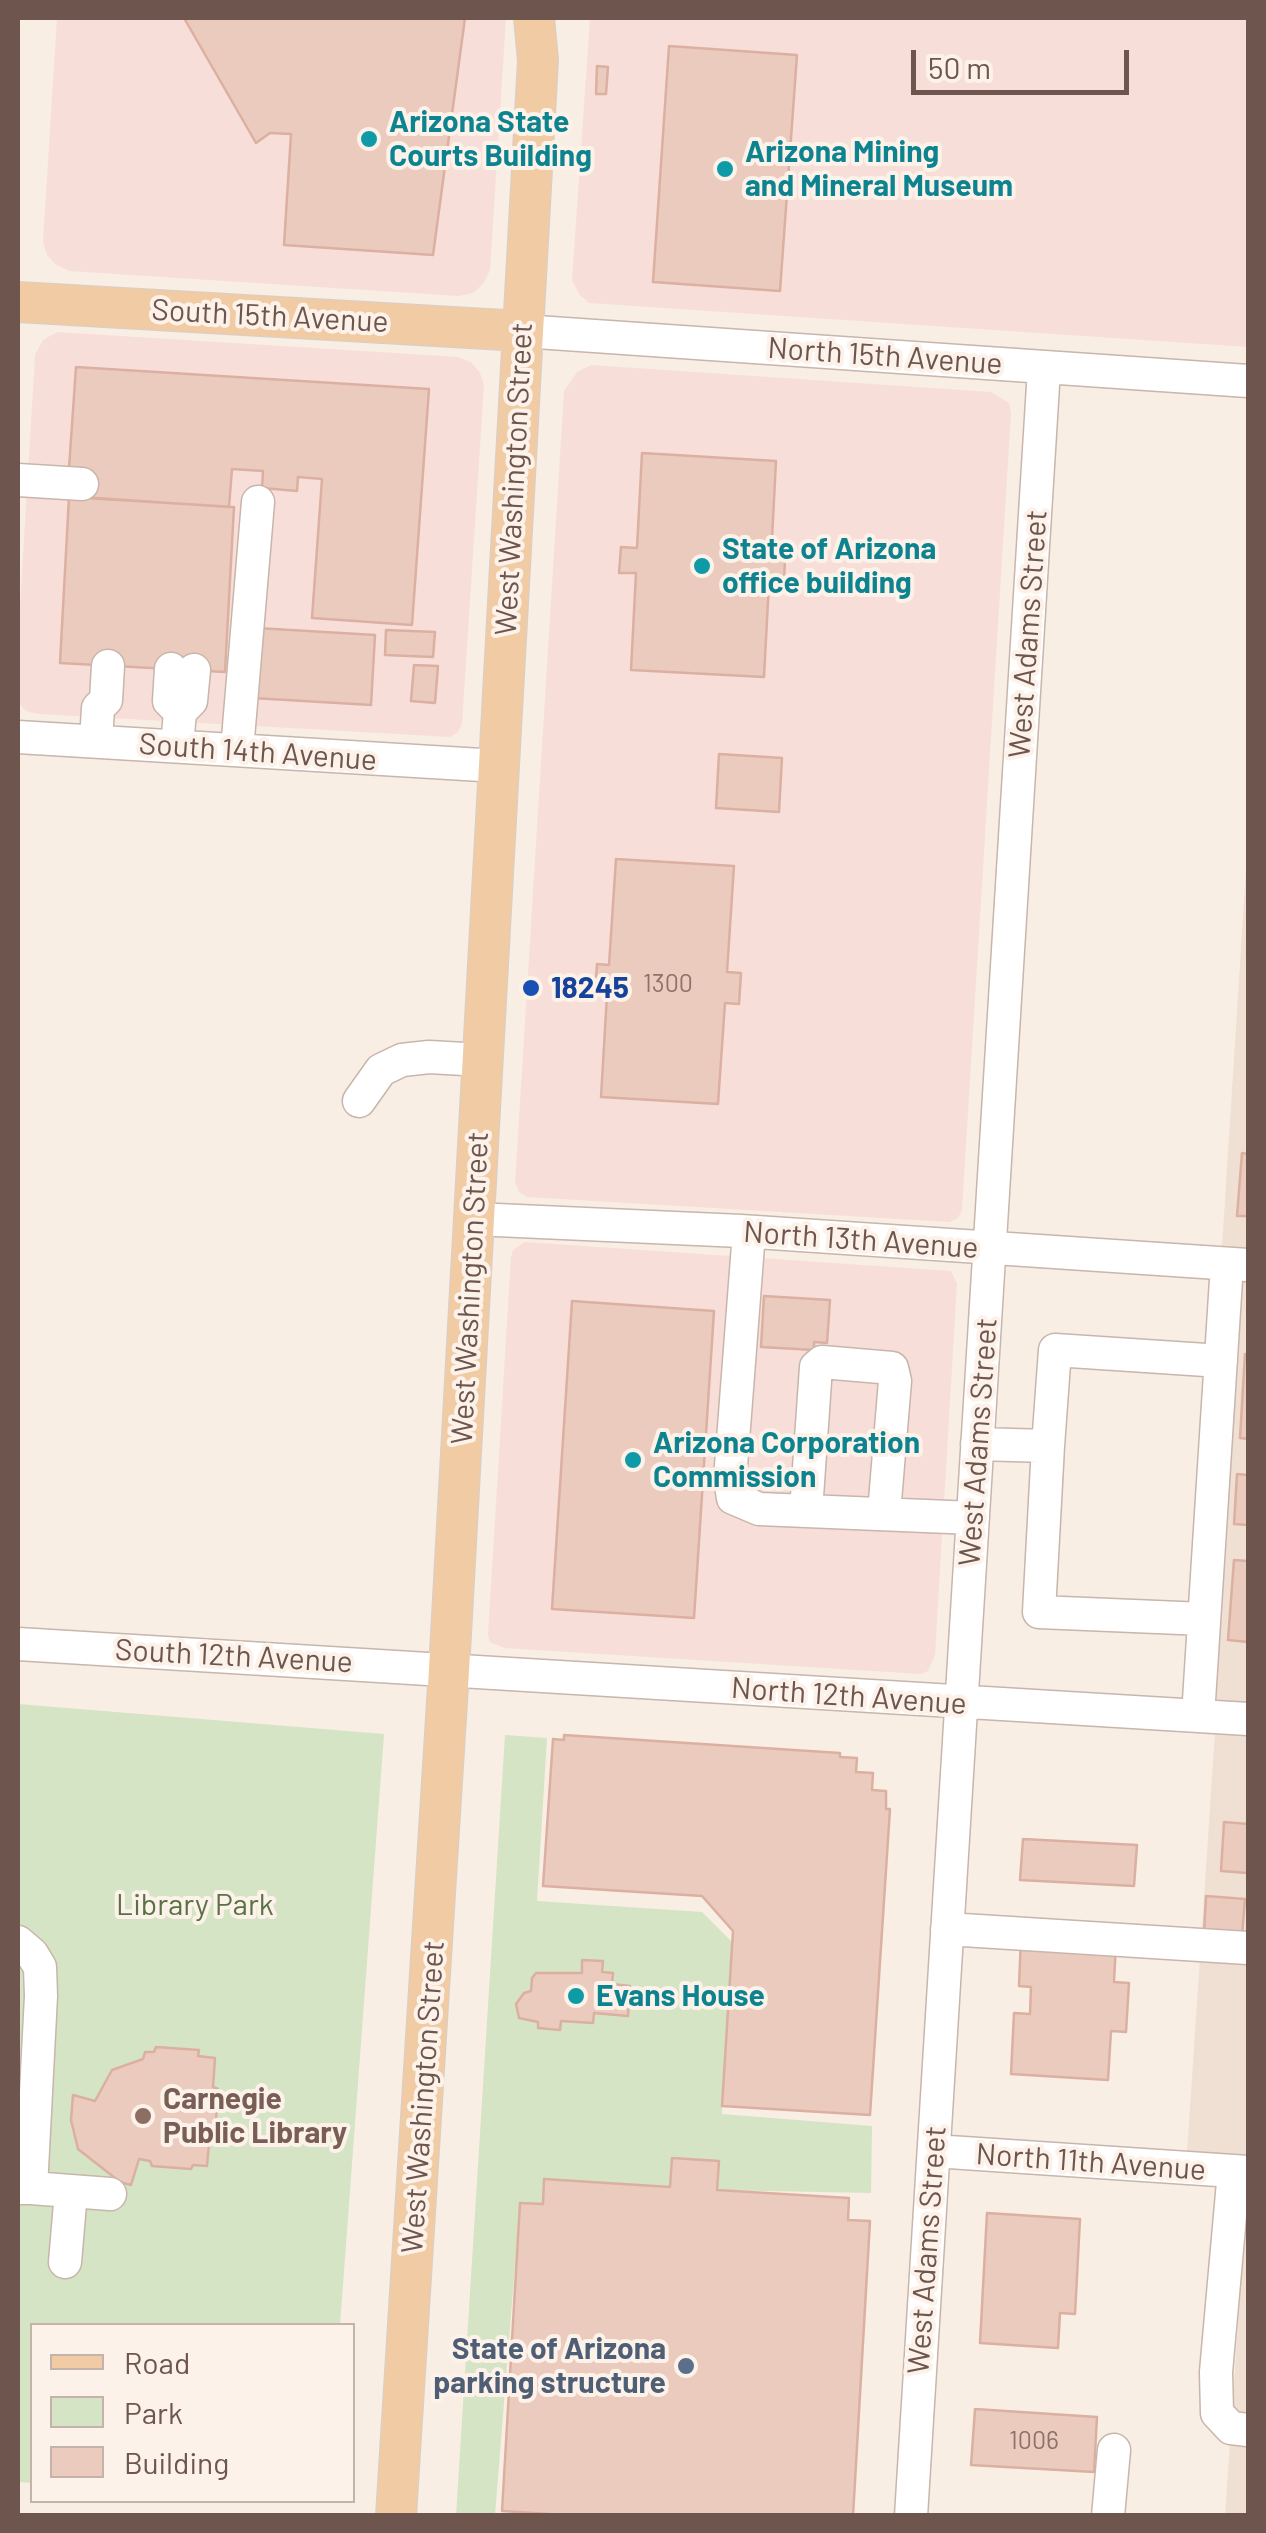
<!DOCTYPE html>
<style>
body{margin:0}
#map{position:relative;width:1266px;height:2533px;overflow:hidden;background:#f9eee3;font-family:Barlow,sans-serif}
canvas{display:block}
.frame{position:absolute;inset:0;border:20px solid #6e554d;pointer-events:none}
.legend{position:absolute;left:30px;top:2323px;width:325px;height:180px;box-sizing:border-box;background:#fcf2e9;border:2px solid #c3b3ab;margin:0;padding:12px 18px;list-style:none;font-size:30px;color:#6e554d}
.legend li{display:flex;align-items:center;gap:20px;height:50px}
.legend b{width:50px;border:2px solid #c3b3ab}
.scale{position:absolute;left:911px;top:50px;width:218px;height:45px;box-sizing:border-box;border:5px solid #6e554d;border-top:0;padding-left:12px;font-size:30px;line-height:35px;white-space:nowrap;color:#6e554d;-webkit-text-stroke:8px #fcf2e9;paint-order:stroke}
</style>
<div id="map">
<canvas width="1266" height="2533"></canvas>
<div class="frame"></div>
<ul class="legend">
<li><b style="height:12px;background:#f0cba3"></b>Road</li>
<li><b style="height:28px;background:#d5e4c4"></b>Park</li>
<li><b style="height:28px;background:#ebcbbe"></b>Building</li>
</ul>
<div class="scale">50 m</div>
</div>
<script>
const context = document.querySelector('canvas').getContext('2d');
context.lineJoin = 'round';
function paint(path, color) { context.fillStyle = color; context.fill(path, 'evenodd'); }
const toPath = rows => new Path2D(rows.map(r => 'M' + r).join(''));
function stroke(path, color, width, dash) { context.strokeStyle = color; context.lineWidth = width; context.lineCap = dash ? 'butt' : 'round'; context.setLineDash(dash || []); context.stroke(path); }
function label(font, color, halo, rows, align = 'center') {
  context.font = font + ' Barlow,sans-serif'; context.lineWidth = 8; context.setLineDash([]); context.textBaseline = 'middle'; context.strokeStyle = halo; context.fillStyle = color; for (const [text, x, y, turn = 0] of rows) {
    context.save(); context.translate(x, y); context.rotate((+turn || 0) * Math.PI / 180); context.textAlign = isNaN(turn) ? turn : align; if (halo) context.strokeText(text, 0, 0); context.fillText(text, 0, 0); context.restore();
  }
}
paint(toPath([
 [1248,838,1248,2172,1186,2168,1216,1718,1221,1263],
 [1248,2178,1248,2515,1225,2516,1231,2428]
]), '#f0dfd3');
paint(toPath([
 [57,18,506,18,490,270,484,283,473,293,459,296,69,271,55,264,47,255,43,242],
 [590,18,1248,18,1248,347,589,303,579,294,572,280],
 [57,332,458,357,471,362,480,373,484,385,462,724,458,732,450,737,39,714,26,711,18,703,18,639,35,355,43,340],
 [591,365,991,392,1009,403,1011,413,962,1210,958,1218,949,1222,527,1197,519,1192,515,1183,564,391,577,372],
 [525,1242,951,1271,957,1283,935,1655,928,1671,921,1674,504,1648,490,1642,488,1635,511,1257,513,1250]
]), '#f8ded8');
paint(toPath([
 [18,1704,384,1734,340,2325,32,2326,32,2483,18,2482],
 [505,1735,547,1738,537,1901,702,1912,734,1944,722,2114,872,2126,871,2193,717,2190,719,2161,672,2158,670,2187,545,2179,543,2204,520,2203,495,2515,456,2516]
]), '#d5e4c4');
const building = toPath([
 [184,18,465,18,433,255,284,245,291,134,270,133,256,143,184,18],
 [669,46,797,55,780,291,653,282,669,46],
 [597,66,608,67,606,94,596,94,597,66],
 [76,367,429,389,412,625,312,618,322,479,298,477,297,491,262,488,263,471,232,469,229,507,81,497,69,468,76,367],
 [642,453,776,461,771,558,785,559,784,582,769,582,764,677,631,670,636,573,619,573,621,547,637,548,642,453],
 [69,497,234,507,225,672,60,663,69,497],
 [257,628,375,635,371,705,253,698,257,628],
 [386,630,435,632,433,657,385,655,386,630],
 [414,665,438,666,435,703,411,701,414,665],
 [719,754,782,758,779,812,716,808,719,754],
 [616,859,734,866,727,972,741,973,739,1004,725,1003,718,1104,601,1097,607,995,595,994,597,964,609,965,616,859],
 [1242,1153,1248,1154,1248,1216,1237,1216,1242,1153],
 [764,1296,830,1300,827,1343,814,1342,814,1350,761,1347,764,1296],
 [572,1301,714,1311,694,1618,552,1609,572,1301],
 [1245,1354,1248,1355,1248,1439,1240,1438,1245,1354],
 [1237,1474,1248,1475,1248,1525,1234,1524,1237,1474],
 [1234,1560,1248,1561,1248,1642,1228,1640,1234,1560],
 [564,1735,840,1753,840,1757,857,1758,856,1772,873,1773,872,1790,886,1791,886,1809,890,1809,870,2115,722,2106,733,1931,702,1896,543,1886,553,1739,564,1740,564,1735],
 [1224,1822,1248,1824,1248,1873,1221,1871,1224,1822],
 [1023,1839,1137,1845,1134,1886,1020,1880,1023,1839],
 [1206,1896,1245,1899,1242,1936,1204,1933,1206,1896],
 [1021,1937,1116,1943,1114,1982,1129,1983,1126,2032,1111,2031,1108,2080,1011,2074,1014,2013,1030,2014,1031,1987,1019,1986,1021,1937],
 [582,1960,603,1961,602,1972,613,1973,612,1984,630,1986,628,2016,594,2013,593,2023,561,2021,560,2030,538,2028,538,2022,519,2018,516,2004,524,1993,531,1991,532,1978,536,1973,582,1973,582,1960],
 [156,2047,199,2050,198,2056,215,2058,213,2087,218,2089,215,2134,210,2133,207,2166,193,2165,191,2169,152,2166,150,2161,139,2159,131,2185,120,2182,78,2149,71,2120,73,2095,95,2101,112,2070,143,2059,145,2052,154,2052,156,2047],
 [672,2158,719,2161,717,2190,849,2198,848,2220,870,2221,853,2516,581,2516,502,2511,520,2203,543,2204,544,2179,670,2187,672,2158],
 [987,2213,1080,2219,1075,2314,1060,2313,1058,2348,980,2343,987,2213],
 [975,2409,1097,2417,1094,2472,971,2465,975,2409]
]);
paint(building, '#ebcbbe');
stroke(building, '#dbb0a1', 2.5);
const minor = toPath([
 [522,331,1248,381],
 [18,480,82,484],
 [171,669,169,701,180,712],
 [18,737,498,766],
 [96,741,98,708,106,700,108,666],
 [177,746,180,712,191,701,194,670],
 [237,750,258,502],
 [359,1101,381,1070,402,1060,429,1057,482,1060],
 [474,1219,741,1231,1248,1265],
 [749,1232,730,1479,733,1498,759,1509,973,1518],
 [977,1444,1048,1446,1039,1612,1204,1619],
 [1048,1446,1055,1350,1221,1361],
 [806,1511,816,1367,822,1362,892,1368,895,1381,884,1513],
 [18,1644,1248,1719],
 [1198,1716,1227,1264],
 [947,1929,1248,1948],
 [18,1942,32,1954,40,1967,41,1996,31,2188,18,2188],
 [934,2151,1248,2172],
 [1234,2171,1216,2372,1217,2413,1231,2428,1248,2430],
 [31,2188,110,2194],
 [65,2262,71,2192],
 [911,2516,1044,369],
 [1108,2516,1114,2450]
]);
const major = toPath([
 [18,302,522,331],
 [396,2516,449,1670,538,60,534,18]
]);
stroke(minor, '#c8b5ac', 35);
stroke(major, '#d6cfcd', 42);
stroke(minor, '#fff', 32);
stroke(major, '#f0cba3', 40);
for (const [x, y, r, color] of [
 [369,139,10,"#0f9aa8"],
 [725,169,10,"#0f9aa8"],
 [702,566,10,"#0f9aa8"],
 [531,988,10,"#1a4fb4"],
 [633,1460,10,"#0f9aa8"],
 [576,1996,10,"#0f9aa8"],
 [143,2116,10,"#8d6e63"],
 [686,2366,10,"#5c6f8a"]
]) { const dot = new Path2D(); dot.arc(x, y, r, 0, 2 * Math.PI); context.fillStyle = color; context.fill(dot); stroke(dot, '#fcf2e9', 4); }
label('25px', '#8d7269', null, [
 ["1300",668,984],
 ["1006",1034,2441]
]);
label('bold 30px', '#0d838f', '#fcf2e9', [
 ["Arizona State",389,122],
 ["Courts Building",389,156],
 ["Arizona Mining",745,152],
 ["and Mineral Museum",745,186],
 ["State of Arizona",722,549],
 ["office building",722,583],
 ["Arizona Corporation",653,1443],
 ["Commission",653,1477],
 ["Evans House",596,1996]
], 'left');
label('30px', '#6e554d', '#fcf2e9', [
 ["South 15th Avenue",270,316,3],
 ["North 15th Avenue",885,356,4],
 ["West Washington Street",514,479,-87],
 ["West Adams Street",1028,634,-86],
 ["South 14th Avenue",258,752,4],
 ["North 13th Avenue",861,1240,4],
 ["West Washington Street",470,1288,-87],
 ["West Adams Street",978,1442,-86],
 ["South 12th Avenue",234,1656,3],
 ["North 12th Avenue",849,1696,4],
 ["West Washington Street",423,2097,-86],
 ["North 11th Avenue",1091,2162,4],
 ["West Adams Street",927,2250,-86]
]);
label('bold 30px', '#164399', '#fcf2e9', [
 ["18245",551,988]
], 'left');
label('30px', '#587246', '#fcf2e9', [
 ["Library Park",195,1905]
]);
label('bold 30px', '#785e54', '#fcf2e9', [
 ["Carnegie",163,2099],
 ["Public Library",163,2133]
], 'left');
label('bold 30px', '#4e5e75', '#fcf2e9', [
 ["State of Arizona",666,2349],
 ["parking structure",666,2383]
], 'right');
</script>
